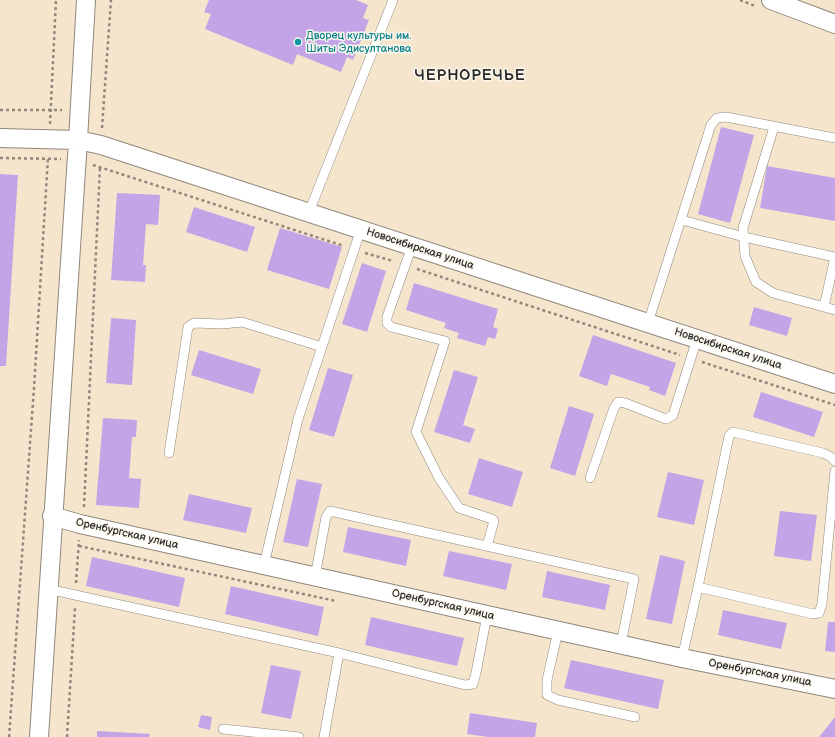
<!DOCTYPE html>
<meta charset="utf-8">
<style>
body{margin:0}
canvas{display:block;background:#f5e5cd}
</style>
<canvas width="835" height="737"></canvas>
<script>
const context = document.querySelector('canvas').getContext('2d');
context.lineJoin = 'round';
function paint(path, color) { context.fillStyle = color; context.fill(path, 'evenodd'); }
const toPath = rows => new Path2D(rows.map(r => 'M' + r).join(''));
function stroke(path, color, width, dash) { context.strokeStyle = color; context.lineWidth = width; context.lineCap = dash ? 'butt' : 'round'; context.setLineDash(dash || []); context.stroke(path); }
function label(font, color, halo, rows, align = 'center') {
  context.font = font + ' "Balsamiq Sans",sans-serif'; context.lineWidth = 3; context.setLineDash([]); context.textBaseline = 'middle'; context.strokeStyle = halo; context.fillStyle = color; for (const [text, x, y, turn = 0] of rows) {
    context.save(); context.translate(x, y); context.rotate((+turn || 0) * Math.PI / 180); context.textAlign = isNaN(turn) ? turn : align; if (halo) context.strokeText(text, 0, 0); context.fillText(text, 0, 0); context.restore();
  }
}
paint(toPath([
 [209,0,356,0,368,5,363,18,369,20,353,60,347,57,341,72,297,54,293,65,205,29,211,14,204,12],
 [721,127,754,135,730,223,698,214],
 [767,166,835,178,835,221,760,208],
 [0,174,18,175,6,366,0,366],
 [117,193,160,195,158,225,146,224,143,265,146,265,145,282,111,280],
 [194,207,255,227,247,252,186,232],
 [280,228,342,247,329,289,267,270],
 [362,263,386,271,367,332,342,324],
 [414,283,498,309,493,327,498,329,495,339,488,337,485,346,457,338,459,333,444,328,446,323,406,310],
 [754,307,792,318,787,336,749,325],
 [111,318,136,320,132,385,106,383],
 [593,335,676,363,665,396,649,390,650,387,611,374,607,386,579,376],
 [199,350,261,369,253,394,191,375],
 [328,368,353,375,334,437,309,430],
 [454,370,478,377,463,425,475,429,470,443,434,432],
 [761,392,823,412,814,437,753,417],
 [569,406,594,414,575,476,550,468],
 [103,418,137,420,136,437,132,437,129,478,141,479,139,508,96,505],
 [479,458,523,472,512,507,468,494],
 [668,472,704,480,694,525,657,517],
 [297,479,322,484,308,547,283,542],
 [189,494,252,508,246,533,183,520],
 [780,511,817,515,811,561,774,556],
 [348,527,411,540,406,566,343,552],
 [449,551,512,564,506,590,443,576],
 [660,555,685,561,672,624,646,619],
 [92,557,185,578,179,607,86,586],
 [547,571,610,585,605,610,542,597],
 [231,586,324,607,318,636,225,614],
 [723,610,787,623,781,649,718,635],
 [371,617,464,638,457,666,365,645],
 [828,622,835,622,835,652,825,651],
 [571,660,664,680,658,709,564,688],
 [271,665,301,671,291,719,261,713],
 [470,713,537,723,535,737,488,737,467,734],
 [201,715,212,717,210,730,198,727],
 [835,717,835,737,819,737],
 [97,731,150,734,149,737,97,737]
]), '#c3a4e6');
const service = toPath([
 [774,127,743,228,745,256,756,282,773,293,835,310],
 [309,212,393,0],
 [682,220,744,237,835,257,824,307],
 [412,246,387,317,387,323,391,327,445,341,416,432,439,478,459,508,492,519,494,521,487,546],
 [648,323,711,125,717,118,726,117,835,138],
 [169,453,188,327,194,323,223,324,242,322,322,347],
 [590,478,614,408,618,402,625,403,666,419,673,415,697,339],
 [264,565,298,419,361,229],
 [315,577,326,517,330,511,634,579,621,644],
 [698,587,813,614,819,613,822,604,835,471],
 [48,589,339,653],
 [558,631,547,680,547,695,558,700,635,717],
 [682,658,698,587,729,436,733,432,823,453,831,457,835,461],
 [223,729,299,737],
 [324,737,339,653,465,685,473,684,476,673,487,615]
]);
const minor = toPath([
 [771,0,835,24],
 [0,138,78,140,101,145,835,384],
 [52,516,80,524,487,615,682,658,835,689],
 [39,737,78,140,86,0]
]);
stroke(service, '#90887c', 10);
stroke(minor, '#90887c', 20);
stroke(toPath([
 [740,0,755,6],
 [0,110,62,110],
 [50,124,56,0],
 [102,128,111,0],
 [0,158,61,159],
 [93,165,344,246],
 [365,253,393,261],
 [417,269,680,355],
 [702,362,835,405],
 [84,507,100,167],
 [79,546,336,601],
 [76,583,79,540],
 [9,737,34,388,48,157],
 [67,737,75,608]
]), '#90887c', 2.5, [3, 3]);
stroke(service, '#fff', 9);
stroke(minor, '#fff', 18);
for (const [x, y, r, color] of [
 [298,42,4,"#0f9aa8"]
]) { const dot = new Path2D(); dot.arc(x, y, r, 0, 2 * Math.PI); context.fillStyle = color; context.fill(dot); stroke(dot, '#fbf7ec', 1.5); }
label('11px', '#0d838f', '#fbf7ec', [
 ["Дворец культуры им.",306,36],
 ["Шиты Эдисултанова",306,49]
], 'left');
label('11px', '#2b2b2b', '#fbf7ec', [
 ["Новосибирская улица",420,249,18],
 ["Новосибирская улица",728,349,18],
 ["Оренбургская улица",127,534,13],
 ["Оренбургская улица",443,605,13],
 ["Оренбургская улица",760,673,11]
]);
context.letterSpacing = '1px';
label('bold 15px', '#2b2b2b', '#fbf7ec', [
 ["ЧЕРНОРЕЧЬЕ",470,76]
]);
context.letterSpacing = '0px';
</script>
